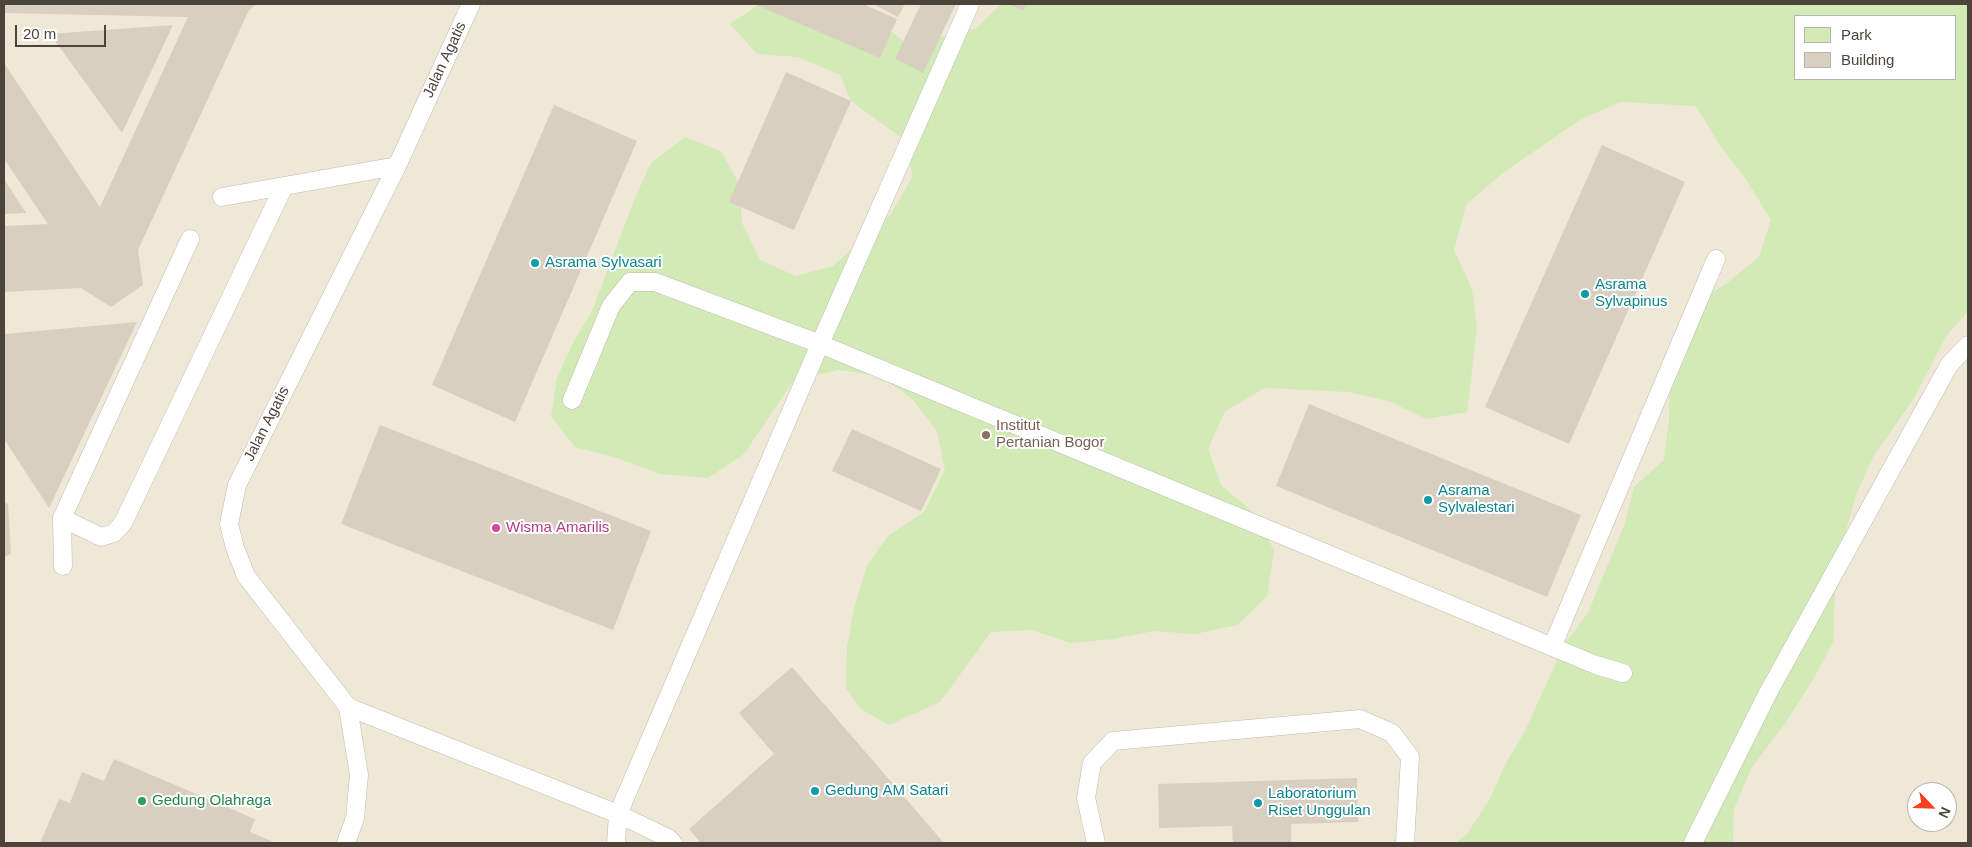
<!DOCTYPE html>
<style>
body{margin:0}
#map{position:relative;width:1972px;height:847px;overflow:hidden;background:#f6f3ec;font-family:Arial,sans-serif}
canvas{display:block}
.frame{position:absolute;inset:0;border:5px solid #4b4439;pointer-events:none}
.legend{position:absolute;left:1794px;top:15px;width:162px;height:65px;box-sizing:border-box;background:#fff;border:1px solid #b7b4b0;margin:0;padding:6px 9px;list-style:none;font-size:15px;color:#4b4439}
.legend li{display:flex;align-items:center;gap:10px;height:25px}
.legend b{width:25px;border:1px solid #b7b4b0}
.north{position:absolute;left:1907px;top:782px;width:50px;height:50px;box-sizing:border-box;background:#fff;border:1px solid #b7b4b0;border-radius:50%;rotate:114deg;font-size:14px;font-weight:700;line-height:20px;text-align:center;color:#4b4439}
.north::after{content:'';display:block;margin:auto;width:18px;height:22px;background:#fc3f1d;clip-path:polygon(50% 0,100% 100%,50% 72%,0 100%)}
.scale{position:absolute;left:15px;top:25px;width:91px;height:22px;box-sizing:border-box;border:2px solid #4b4439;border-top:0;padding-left:6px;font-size:15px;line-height:18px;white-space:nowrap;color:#4b4439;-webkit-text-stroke:4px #fff;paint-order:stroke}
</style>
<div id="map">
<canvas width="1972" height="847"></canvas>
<div class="frame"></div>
<ul class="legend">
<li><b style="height:14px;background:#d2eab5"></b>Park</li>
<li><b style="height:14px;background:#d8cfc1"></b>Building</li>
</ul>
<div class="north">N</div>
<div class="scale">20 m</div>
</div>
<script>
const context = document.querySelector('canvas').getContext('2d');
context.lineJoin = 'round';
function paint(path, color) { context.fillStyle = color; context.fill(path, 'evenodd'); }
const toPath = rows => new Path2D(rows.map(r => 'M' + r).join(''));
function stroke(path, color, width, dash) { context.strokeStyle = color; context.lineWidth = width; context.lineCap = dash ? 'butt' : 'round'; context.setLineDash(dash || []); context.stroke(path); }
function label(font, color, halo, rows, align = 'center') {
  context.font = font + ' Arial,sans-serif'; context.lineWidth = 4; context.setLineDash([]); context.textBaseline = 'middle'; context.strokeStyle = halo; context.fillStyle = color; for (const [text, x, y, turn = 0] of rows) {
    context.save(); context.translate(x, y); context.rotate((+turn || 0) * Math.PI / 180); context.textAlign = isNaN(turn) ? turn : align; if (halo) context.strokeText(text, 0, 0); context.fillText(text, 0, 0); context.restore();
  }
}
paint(toPath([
 [4,4,1968,4,1968,843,4,843],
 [1796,16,1956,16,1956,79,1796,79],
 [1917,792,1947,792,1947,822,1917,822]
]), '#efe8d6');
paint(toPath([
 [760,4,861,4,873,17,903,41,940,37,977,28,1001,4,1968,4,1968,312,1947,335,1914,398,1873,457,1856,495,1844,538,1835,592,1833,642,1814,678,1784,725,1752,767,1734,809,1733,843,1456,843,1467,834,1490,799,1505,765,1526,729,1565,643,1588,613,1625,523,1634,487,1664,460,1669,419,1669,379,1692,306,1727,283,1759,257,1771,220,1746,179,1719,144,1696,106,1620,102,1580,120,1504,172,1466,205,1454,250,1472,289,1477,328,1467,412,1426,419,1389,401,1348,392,1265,388,1225,411,1208,449,1221,485,1256,515,1274,551,1267,596,1237,625,1195,634,1154,631,1113,639,1071,643,1032,630,991,632,940,702,889,725,861,709,846,688,847,646,854,608,867,566,888,536,924,512,945,470,937,431,913,400,881,376,839,370,794,380,744,454,708,478,660,474,617,458,575,447,551,416,557,378,573,343,592,311,635,198,651,163,685,137,721,151,739,184,742,223,760,260,796,276,833,266,891,214,913,176,902,138,851,101,840,75,798,57,757,54,730,24],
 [1796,16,1956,16,1956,79,1796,79]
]), '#d2eab5');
paint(toPath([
 [4,4,257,4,249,10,138,250,143,285,111,307,81,288,4,292,4,226,48,224,4,159,4,63,100,207,188,17,4,13],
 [754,4,863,4,897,19,880,58],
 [873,4,905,4,898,17],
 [921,4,956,4,923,73,895,59],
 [1008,4,1026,4,1023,10],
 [173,25,122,133,50,34],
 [786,72,851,101,794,230,729,202],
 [554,105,637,141,515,422,432,385],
 [1602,145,1685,182,1569,444,1485,407],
 [4,179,26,213,4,214],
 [137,322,49,508,4,439,4,334],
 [1309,404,1581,515,1547,597,1276,486],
 [380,425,651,531,613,630,341,524],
 [852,429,941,469,921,511,832,471],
 [4,502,8,504,11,553,4,558],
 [792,667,944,843,701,843,689,829,774,754,739,713],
 [114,759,255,819,250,832,276,843,40,843,59,799,70,803,82,772,104,781],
 [1357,778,1358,822,1291,824,1291,843,1233,843,1232,826,1159,828,1158,784]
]), '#d8cfc1');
const lane = toPath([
 [222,197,397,166],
 [572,400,611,306,630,282,655,282,820,344,1596,665,1623,673],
 [62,518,101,537,114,533,123,523,283,188],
 [63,566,62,518,190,239],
 [1552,647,1716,259],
 [348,707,618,814,668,838,673,843],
 [346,843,355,818,359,775,348,707,246,576,235,548,229,524,237,485,397,166,471,4],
 [616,843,618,814,820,344,970,4],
 [1096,843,1086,798,1092,763,1113,741,1360,719,1392,733,1410,757,1405,843],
 [1693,843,1769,691,1949,365,1968,345]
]);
stroke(lane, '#c2bbae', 19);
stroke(lane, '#fff', 18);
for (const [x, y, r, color] of [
 [535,263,5,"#0f9aa8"],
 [1585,294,5,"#0f9aa8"],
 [986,435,5,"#8d6e63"],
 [1428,500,5,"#0f9aa8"],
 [496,528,5,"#d1479c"],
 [815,791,5,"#0f9aa8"],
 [142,801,5,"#2e9e5b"],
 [1258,803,5,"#0f9aa8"]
]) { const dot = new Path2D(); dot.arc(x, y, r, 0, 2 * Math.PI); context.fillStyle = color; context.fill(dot); stroke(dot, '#fff', 2); }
label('15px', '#4b4439', '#fff', [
 ["Jalan Agatis",445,60,-65],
 ["Jalan Agatis",267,424,-63]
]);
label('15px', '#0d838f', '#fff', [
 ["Asrama Sylvasari",545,263],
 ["Asrama",1595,285],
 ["Sylvapinus",1595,302],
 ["Asrama",1438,491],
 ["Sylvalestari",1438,508],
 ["Gedung AM Satari",825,791],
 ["Laboratorium",1268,794],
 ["Riset Unggulan",1268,811]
], 'left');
label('15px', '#785e54', '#fff', [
 ["Institut",996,426],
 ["Pertanian Bogor",996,443]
], 'left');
label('15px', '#b23c85', '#fff', [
 ["Wisma Amarilis",506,528]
], 'left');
label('15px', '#27864d', '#fff', [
 ["Gedung Olahraga",152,801]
], 'left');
</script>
